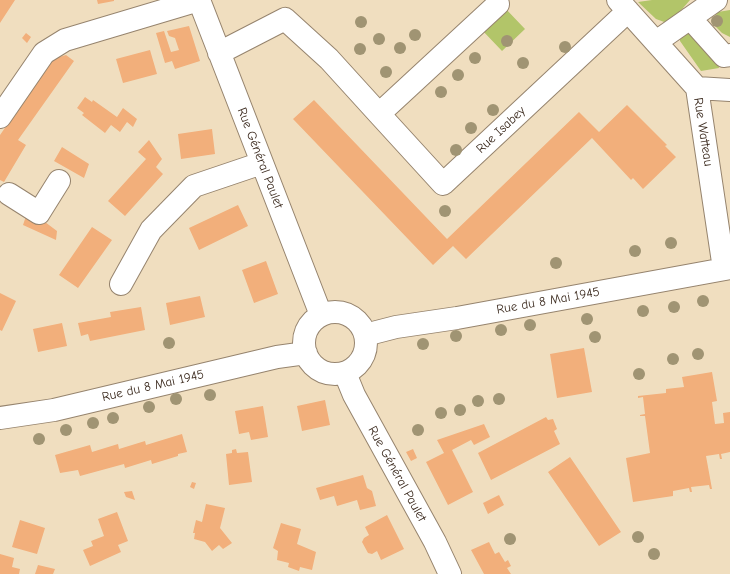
<!DOCTYPE html>
<meta charset="utf-8">
<style>
body{margin:0}
canvas{display:block;background:#f0debf}
</style>
<canvas width="730" height="574"></canvas>
<script>
const context = document.querySelector('canvas').getContext('2d');
context.lineJoin = 'round';
function paint(path, color) { context.fillStyle = color; context.fill(path, 'evenodd'); }
const toPath = rows => new Path2D(rows.map(r => 'M' + r).join(''));
function stroke(path, color, width, dash) { context.strokeStyle = color; context.lineWidth = width; context.lineCap = dash ? 'butt' : 'round'; context.setLineDash(dash || []); context.stroke(path); }
function label(font, color, halo, rows, align = 'center') {
  context.font = font + ' "Comic Neue",sans-serif'; context.lineWidth = 4; context.setLineDash([]); context.textBaseline = 'middle'; context.strokeStyle = halo; context.fillStyle = color; for (const [text, x, y, turn = 0] of rows) {
    context.save(); context.translate(x, y); context.rotate((+turn || 0) * Math.PI / 180); context.textAlign = isNaN(turn) ? turn : align; if (halo) context.strokeText(text, 0, 0); context.fillText(text, 0, 0); context.restore();
  }
}
paint(toPath([
 [652,0,690,0,677,15,667,23,656,19,638,2],
 [504,7,525,29,502,51,481,29],
 [730,10,730,37,722,33,714,25,713,19,718,12],
 [687,32,718,63,719,68,701,71,680,41,680,37]
]), '#b2c569');
paint(toPath([
 [0,0,15,0,0,23],
 [97,0,114,0,114,1,98,4],
 [189,26,200,61,175,69,172,61,165,63,156,33,164,31,171,52,179,50,175,38,169,36,167,31],
 [26,33,31,37,27,43,22,38],
 [150,50,157,74,123,83,116,59],
 [66,55,74,61,18,140,26,145,4,182,0,180,0,135,53,59],
 [85,97,92,102,93,100,117,117,123,108,137,119,133,127,127,122,120,132,111,125,105,133,82,115,84,113,77,108],
 [314,100,447,239,579,112,599,132,627,105,667,145,665,146,676,157,643,189,633,178,631,180,592,138,466,259,453,246,433,265,293,119],
 [212,129,215,154,181,159,178,134],
 [149,140,162,159,156,167,163,174,125,216,108,201,146,159,138,152],
 [62,147,89,164,84,178,54,161],
 [238,205,248,226,199,250,189,228],
 [26,216,45,222,57,231,56,240,23,225],
 [92,227,112,240,78,288,59,275],
 [266,261,278,294,254,303,242,270],
 [0,293,16,301,2,331,0,330],
 [200,296,205,317,170,325,166,303],
 [141,307,145,330,90,341,88,334,81,336,78,323,111,317,110,312],
 [62,323,67,346,38,352,33,329],
 [584,348,592,392,557,398,550,354],
 [712,372,717,401,712,402,715,424,724,423,723,413,730,412,730,452,721,454,722,459,720,459,719,454,706,456,712,489,710,489,709,485,691,487,692,492,690,492,689,488,673,491,673,496,633,502,626,458,650,453,645,416,640,416,640,415,645,414,643,397,638,398,638,396,666,393,666,389,684,387,682,377],
 [325,400,330,425,302,431,297,406],
 [263,406,268,437,251,440,249,432,239,434,235,411],
 [546,417,548,420,553,419,557,429,554,431,560,444,491,480,478,453],
 [484,424,490,437,474,445,471,440,452,450,473,492,448,505,426,462,444,453,437,440],
 [182,434,187,452,178,454,178,456,152,464,151,460,125,468,124,464,80,476,78,470,60,473,55,455,90,445,92,452,118,444,119,449,145,441,146,445],
 [236,449,237,453,248,452,252,482,229,485,226,454,232,453,232,450],
 [413,449,417,458,411,461,406,452],
 [570,457,621,532,599,546,548,472],
 [363,475,367,488,372,491,376,506,360,510,357,500,337,506,334,496,320,500,316,488],
 [192,482,196,483,194,489,190,487],
 [132,491,135,500,126,497,124,492],
 [499,495,504,505,488,514,483,503],
 [206,504,225,508,220,528,232,543,223,549,219,545,212,551,205,542,194,539,195,533,193,533,196,520,202,522],
 [117,512,128,541,118,545,121,552,90,566,83,550,93,546,91,541,104,536,98,519],
 [387,515,404,549,381,560,377,551,372,554,368,553,362,542,364,538,369,535,365,527],
 [20,520,45,528,37,554,12,547],
 [281,523,301,529,297,544,316,552,312,570,300,567,299,571,288,567,289,563,277,560,278,551,273,548],
 [489,542,495,554,499,552,505,562,508,560,511,566,507,568,511,574,484,574,471,550],
 [0,554,14,558,12,567,20,569,19,574,0,574],
 [38,565,55,569,53,574,35,574]
]), '#f2af7b');
const minor = toPath([
 [199,0,321,315],
 [618,0,697,88,724,269],
 [690,18,724,56,730,55],
 [656,42,716,0],
 [219,53,285,19,329,59,379,114,498,4],
 [697,88,730,90],
 [379,114,443,184,628,11],
 [0,117,44,53,65,40,199,0],
 [9,194,39,213,59,181],
 [121,284,151,230,194,186,262,163],
 '304 343a31 31 0 1 1 62 0a31 31 0 1 1-62 0Z',
 [365,335,396,327,457,318,730,268],
 [345,373,354,395,435,542,450,574],
 [0,418,54,410,277,357,306,353]
]);
stroke(minor, '#96846e', 24);
stroke(minor, '#fff', 22);
context.fillStyle = '#a09473';
for (const [x, y] of [
 [717,21],
 [361,22],
 [415,35],
 [379,39],
 [507,41],
 [565,47],
 [400,48],
 [360,49],
 [475,58],
 [523,63],
 [386,72],
 [458,75],
 [441,92],
 [493,110],
 [471,128],
 [456,150],
 [445,211],
 [671,243],
 [635,251],
 [556,263],
 [703,301],
 [674,307],
 [643,311],
 [587,319],
 [530,325],
 [501,330],
 [456,336],
 [595,337],
 [169,343],
 [423,344],
 [698,354],
 [673,359],
 [639,374],
 [210,395],
 [176,399],
 [499,399],
 [478,401],
 [149,407],
 [460,410],
 [441,413],
 [113,418],
 [93,423],
 [66,430],
 [418,430],
 [39,439],
 [638,537],
 [510,539],
 [654,554]
]) { context.beginPath(); context.arc(x, y, 6, 0, 2 * Math.PI); context.fill(); }
label('13px', '#3b2a1e', '#fff', [
 ["Rue Isabey",501,130,-43],
 ["Rue Watteau",703,132,81],
 ["Rue Général Paulet",260,158,69],
 ["Rue du 8 Mai 1945",548,301,-10],
 ["Rue du 8 Mai 1945",153,386,-13],
 ["Rue Général Paulet",397,474,61]
]);
</script>
